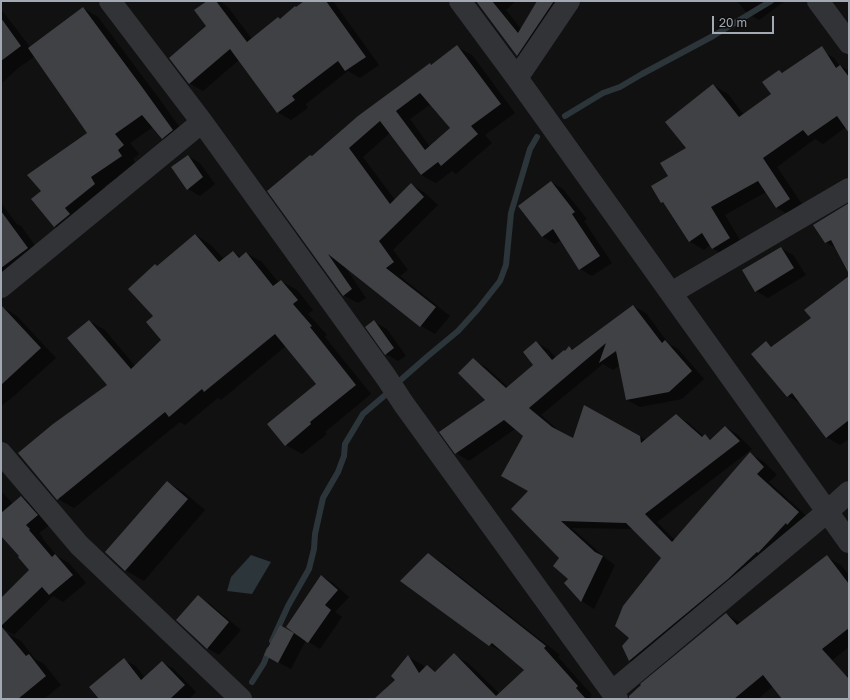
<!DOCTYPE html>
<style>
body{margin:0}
#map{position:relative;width:850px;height:700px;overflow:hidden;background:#111112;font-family:"Golos Text",sans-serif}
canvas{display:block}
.frame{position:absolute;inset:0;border:2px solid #a3a9b2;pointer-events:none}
.scale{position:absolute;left:712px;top:16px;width:62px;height:18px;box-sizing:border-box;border:2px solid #a3a9b2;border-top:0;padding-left:5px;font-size:12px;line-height:14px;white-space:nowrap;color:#a3a9b2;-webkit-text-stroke:3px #0c0c0d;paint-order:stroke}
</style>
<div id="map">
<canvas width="850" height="700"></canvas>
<div class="frame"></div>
<div class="scale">20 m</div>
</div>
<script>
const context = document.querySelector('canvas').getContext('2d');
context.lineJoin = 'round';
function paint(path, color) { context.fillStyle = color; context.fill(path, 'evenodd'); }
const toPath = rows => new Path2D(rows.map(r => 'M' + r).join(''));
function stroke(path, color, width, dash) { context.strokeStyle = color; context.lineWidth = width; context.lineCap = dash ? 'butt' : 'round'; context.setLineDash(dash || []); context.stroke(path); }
paint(toPath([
 [251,555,271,562,252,594,227,591,231,577]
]), '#2b353a');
paint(toPath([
 [208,1,219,1,227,6,252,39,306,1,333,1,379,65,360,78,348,71,306,104,308,108,291,120,277,112,239,60,203,91,189,83,208,26],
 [477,1,516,1,506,10,521,29,538,1,573,1,531,63,517,56],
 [737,1,785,1,759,20,747,13],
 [83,8,98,17,158,97,188,139,178,147,163,138,153,127,130,143,139,154,133,159,137,165,105,186,110,193,70,235,55,226,33,200,42,192,88,133,35,56,17,69,1,84,1,9,30,47],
 [457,47,472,55,515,113,485,135,492,143,456,174,452,171,436,183,421,175,390,133,363,157,395,200,411,184,425,193,438,205,393,250,408,270,400,276,450,316,435,334,421,326,345,267,366,298,358,303,343,295,269,191,430,64,432,65],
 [431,104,451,128,430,147,410,119],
 [819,49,834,58,839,65,849,71,849,131,846,127,823,144,815,139,777,167,804,207,791,216,777,208,766,192,725,215,744,247,727,257,712,248,710,245,704,250,689,241,665,204,662,202,669,177,687,149,713,85,728,94,744,115,773,95,779,71,783,73],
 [188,156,200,163,215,184,200,196,188,189],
 [551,182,563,189,587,219,584,221,612,263,592,276,580,269,561,240,555,244,543,237,520,206],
 [1,203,17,224,21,226,44,258,1,280],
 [849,205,849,272,837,249,826,242],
 [196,235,211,245,224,259,233,252,241,257,246,253,262,262,279,283,281,281,297,290,313,310,308,314,327,335,325,337,371,394,325,432,327,434,302,454,286,445,269,424,318,384,286,346,221,400,218,398,185,425,180,422,74,508,58,499,108,385,89,321,105,330,135,366,162,340,154,316,158,267],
 [781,248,793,255,806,275,768,298,756,291],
 [849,277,849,439,840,445,826,437,801,404,788,396,752,355,766,343,773,347,812,318],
 [633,306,646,313,669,344,678,349,704,379,682,399,640,407,627,400,620,365,613,370,603,364,541,415,564,435,573,440,585,407,646,440,676,415,689,423,704,437,705,436,712,440,726,427,738,435,752,449,657,522,675,540,750,454,763,461,777,475,769,482,811,520,643,668,630,661,623,647,630,638,662,558,634,529,572,528,608,560,615,565,594,609,582,601,566,583,570,579,530,491,524,436,515,429,469,461,456,453,441,432,487,400,473,360,486,367,508,387,535,365,536,342,549,350,556,358,570,348,573,350],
 [1,307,2,307,17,316,56,358,14,396,1,406],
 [374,322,387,329,406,356,398,361,386,354],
 [167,482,185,493,205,510,144,581,125,570],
 [1,492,4,494,13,504,21,497,35,505,51,524,39,533,43,537,42,538,57,556,69,563,86,583,63,602,53,596,14,635,1,627,1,600,30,571,20,556,1,534],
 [428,554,443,563,560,655,558,657,592,695,590,696,592,699,375,699,397,680,408,657,423,665,425,669,427,666,437,672,454,655,468,663,500,694,525,670,504,653,490,645],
 [827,557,841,565,849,575,849,647,799,686,842,673,849,677,849,699,784,699,773,686,758,699,630,699,726,614,741,623],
 [322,576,333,583,349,597,335,612,342,617,320,649,306,640,291,669,278,662,280,626,298,636],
 [198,597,210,604,241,630,219,655,207,648],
 [5,632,21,641,35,659,44,664,61,685,44,699,1,699,1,636],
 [124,660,136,666,145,678,162,662,174,669,196,692,189,699,100,699]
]), '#0007');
stroke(toPath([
 [565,116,603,93,620,87,642,74,713,36,771,1],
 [396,384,428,356,458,331,478,309,500,281,506,265,511,213,530,149,537,137],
 [272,641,288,606,309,569,314,549,315,534,323,498,338,472,344,456,345,444,363,414,390,391],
 [252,682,264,663,269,650]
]), '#2b353a', 6);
paint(toPath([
 [207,1,216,1,247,42,278,17,280,19,295,6,296,7,304,1,326,1,366,57,345,71,338,61,292,96,295,100,277,113,230,49,189,84,169,58,206,26,194,10],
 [476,1,492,1,518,33,537,1,554,1,517,56],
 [83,7,142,87,173,130,162,139,142,115,115,134,124,145,118,150,122,156,91,177,95,184,65,208,70,214,54,227,31,199,41,191,27,175,87,133,28,48],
 [1,18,21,46,1,61],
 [457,45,501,104,471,126,478,134,441,166,438,162,421,175,380,121,349,148,390,204,411,183,424,197,379,241,394,262,386,268,436,307,420,327,328,254,352,289,343,296,267,191,310,155,312,156,358,116,430,63,431,65],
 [420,93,450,128,425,150,396,111],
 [822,46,836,68,840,65,849,77,849,133,837,116,808,136,803,130,763,158,790,199,776,208,758,181,711,207,730,238,712,249,702,233,689,242,663,202,661,203,651,186,668,176,660,163,686,148,665,122,713,84,739,117,771,94,762,82,779,70,782,73],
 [188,155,203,177,187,190,171,167],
 [551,181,575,212,572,214,600,256,579,270,553,229,542,237,518,206],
 [849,203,849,274,831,240,825,243,813,225],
 [1,211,28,248,1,268],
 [195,234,219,262,233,251,239,258,246,252,273,286,281,280,298,300,293,304,312,326,310,327,356,385,310,422,311,424,285,446,267,424,316,384,275,334,204,392,202,389,169,417,165,412,57,500,18,453,53,424,107,385,67,338,89,320,131,369,161,340,146,322,153,316,128,289,155,264,157,266],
 [781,247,794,268,755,292,742,270],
 [849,276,849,420,826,438,792,393,787,397,751,354,766,341,771,347,811,318,804,310],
 [1,305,41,348,1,385],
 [633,305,662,343,665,340,692,371,669,392,626,400,616,351,599,363,606,343,529,408,552,427,573,438,584,405,640,436,641,443,676,414,702,437,705,434,710,440,725,426,740,441,645,514,672,542,750,452,764,467,757,474,799,512,787,525,786,523,758,553,757,552,728,579,629,661,622,646,629,638,615,626,623,606,661,558,626,523,561,521,595,552,603,556,581,602,564,583,568,579,553,566,559,558,511,509,528,491,501,476,523,436,504,420,455,454,439,432,485,400,458,373,473,358,506,388,533,365,523,352,536,341,552,360,564,350,565,351,569,346,572,350],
 [374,320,394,348,385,355,365,327],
 [167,481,188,499,125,571,105,552],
 [21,496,38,515,26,525,30,529,29,530,52,557,55,554,73,575,49,595,42,587,1,626,26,656,29,654,46,676,18,699,1,699,1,598,29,570,18,557,19,556,1,536,1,513],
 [428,553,546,646,544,648,578,686,576,688,586,699,374,699,395,680,391,676,408,655,419,673,427,665,435,672,454,653,496,696,524,670,492,643,489,646,400,581],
 [827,555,849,584,849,628,822,649,849,679,849,699,782,699,763,675,734,699,629,699,629,696,641,685,640,684,726,613,737,625],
 [321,575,338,590,325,605,331,610,308,643,286,627],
 [198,595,229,622,207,649,176,620],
 [280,625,294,633,278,663,264,655],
 [124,658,141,680,162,661,185,685,170,699,99,699,89,687]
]), '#404145');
stroke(toPath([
 [110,1,202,122,386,377,403,403,617,699],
 [460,1,517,78,849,542],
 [818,1,849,43],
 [517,78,569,1],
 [1,287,202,122],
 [671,293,849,189],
 [1,453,79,545,241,699],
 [612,692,827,512,849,492]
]), '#323337', 22);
</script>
